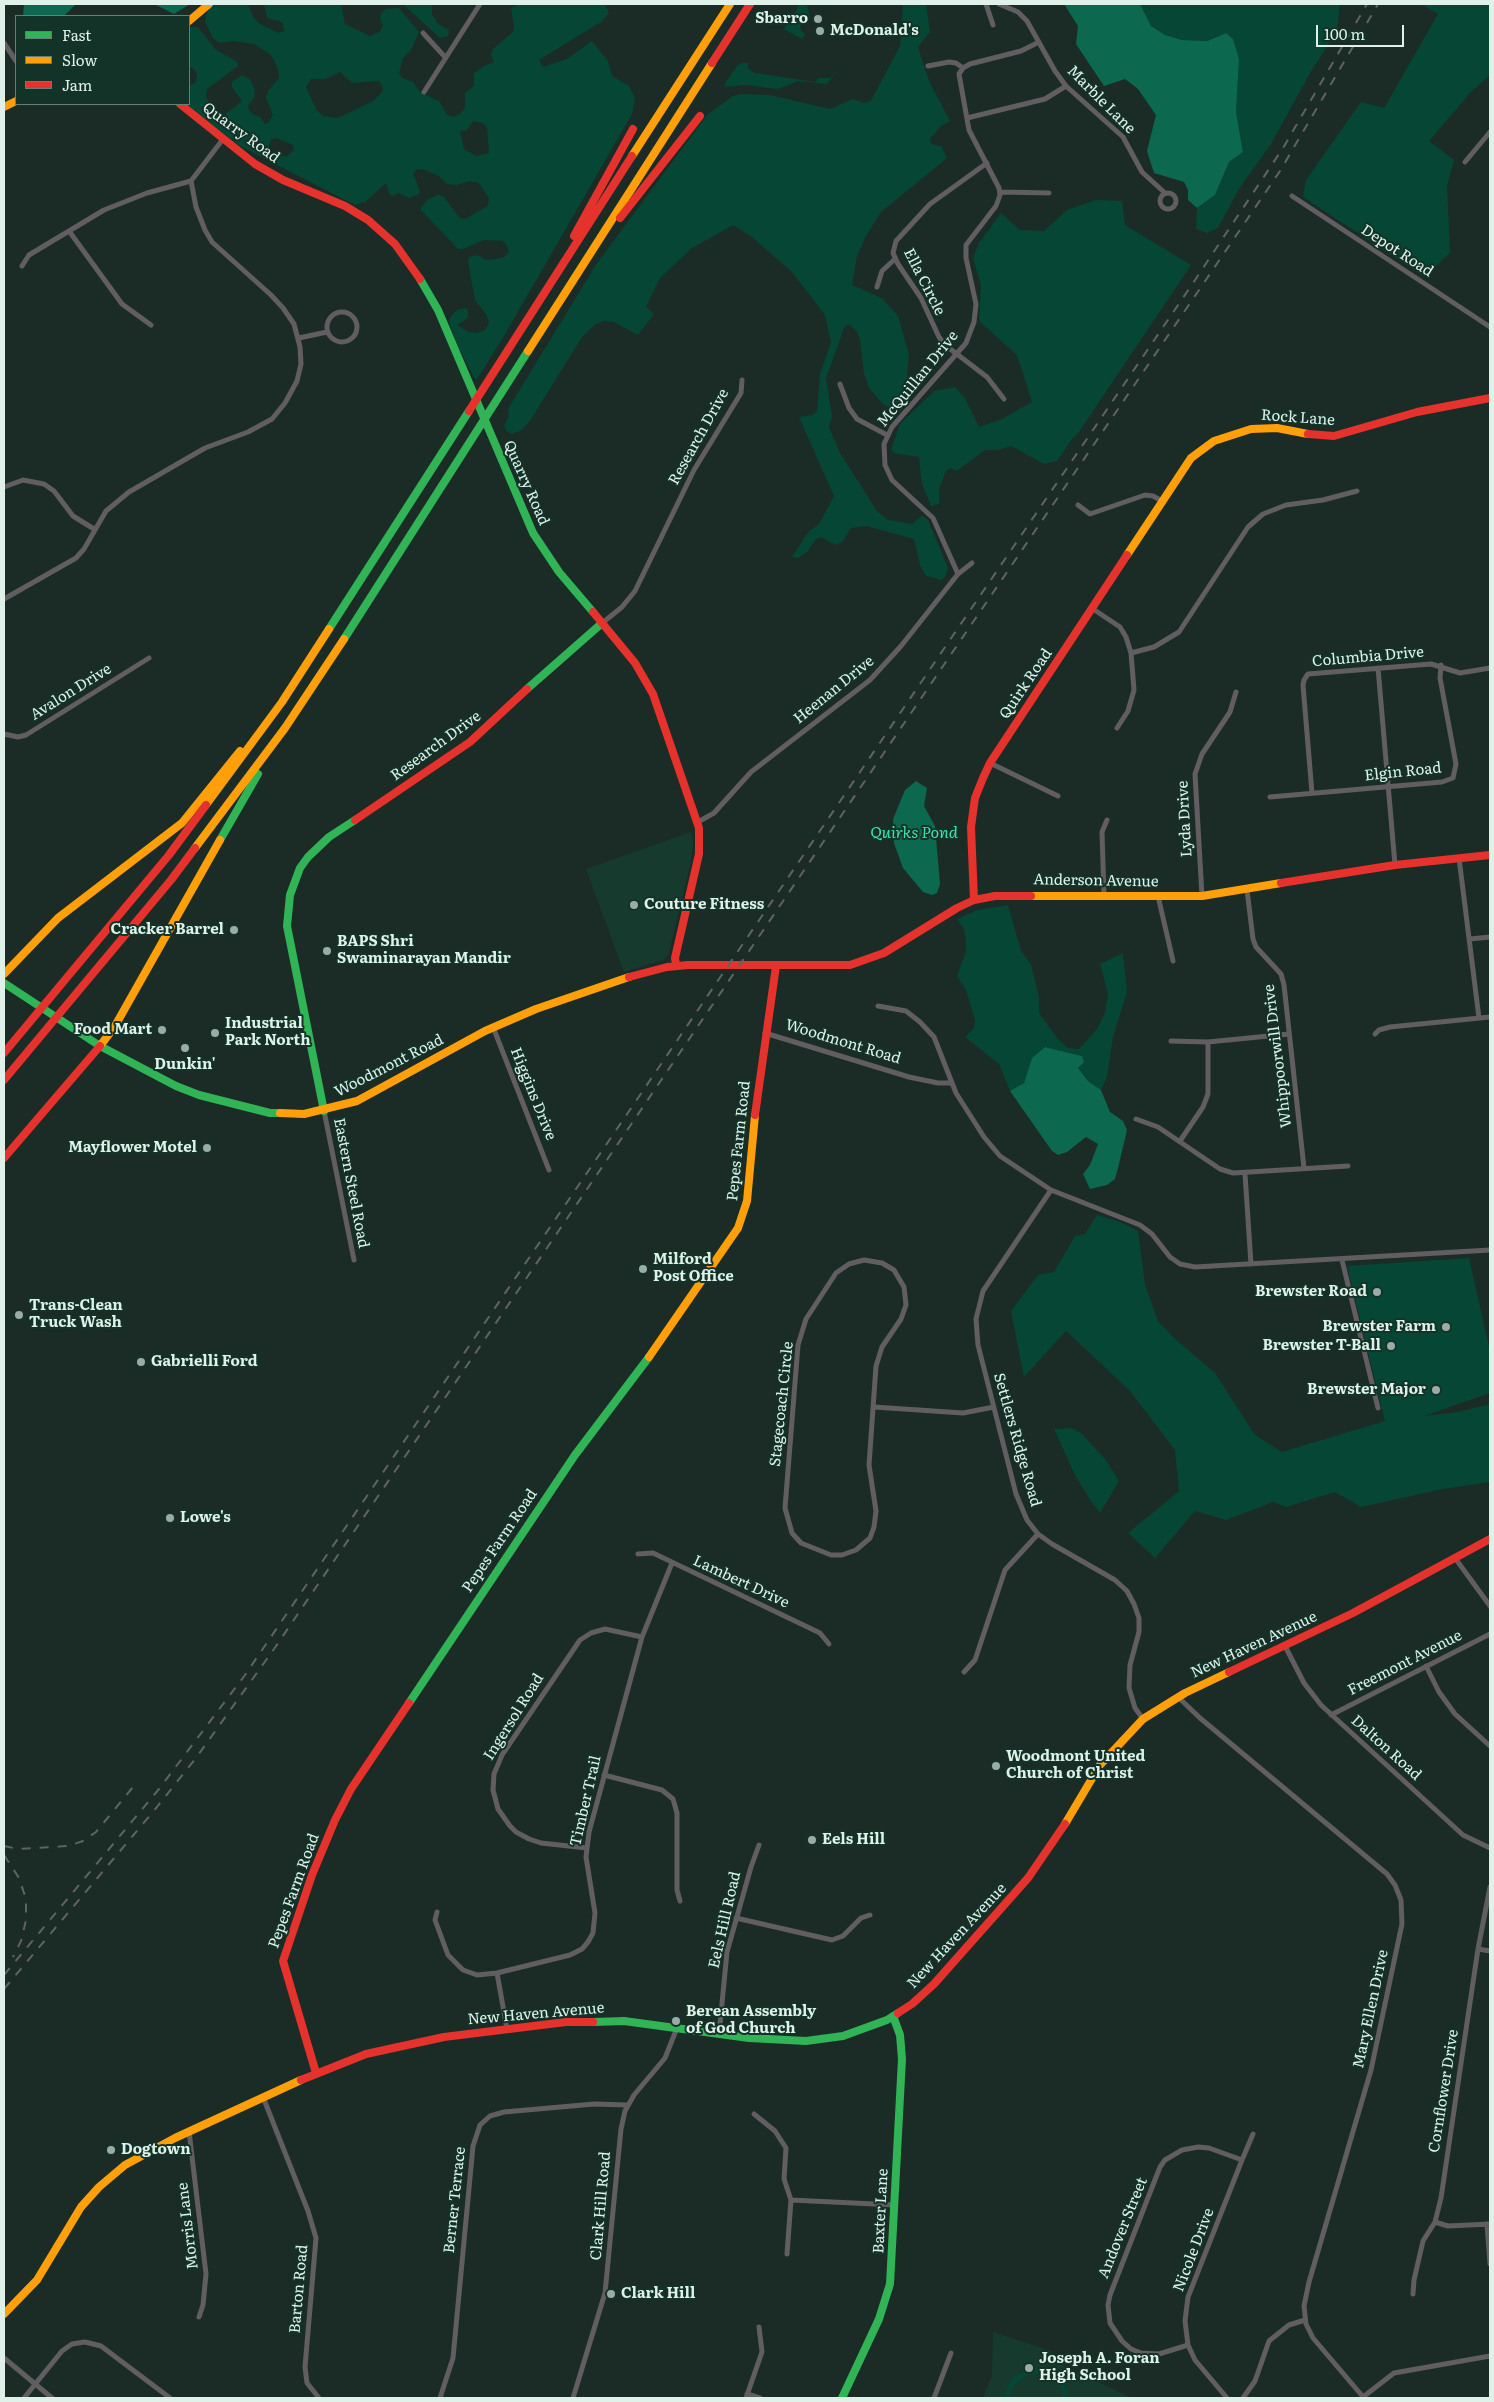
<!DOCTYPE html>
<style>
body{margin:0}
#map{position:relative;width:1494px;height:2402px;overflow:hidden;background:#1b2c26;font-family:Literata,serif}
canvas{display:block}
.frame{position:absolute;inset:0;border:5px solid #dff1e9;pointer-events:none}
.legend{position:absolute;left:15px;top:15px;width:175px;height:90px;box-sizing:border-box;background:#143328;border:1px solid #657f75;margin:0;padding:6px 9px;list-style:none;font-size:15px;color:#dff1e9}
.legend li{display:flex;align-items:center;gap:10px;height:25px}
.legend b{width:25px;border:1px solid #657f75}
.scale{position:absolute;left:1316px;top:25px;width:88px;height:22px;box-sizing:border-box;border:2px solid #dff1e9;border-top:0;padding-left:6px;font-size:15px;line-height:18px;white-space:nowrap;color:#dff1e9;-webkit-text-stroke:4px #143328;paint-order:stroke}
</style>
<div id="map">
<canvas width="1494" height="2402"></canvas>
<div class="frame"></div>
<ul class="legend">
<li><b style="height:6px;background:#30b455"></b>Fast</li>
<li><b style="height:6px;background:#ff9f0a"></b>Slow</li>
<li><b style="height:6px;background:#e5322d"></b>Jam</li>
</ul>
<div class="scale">100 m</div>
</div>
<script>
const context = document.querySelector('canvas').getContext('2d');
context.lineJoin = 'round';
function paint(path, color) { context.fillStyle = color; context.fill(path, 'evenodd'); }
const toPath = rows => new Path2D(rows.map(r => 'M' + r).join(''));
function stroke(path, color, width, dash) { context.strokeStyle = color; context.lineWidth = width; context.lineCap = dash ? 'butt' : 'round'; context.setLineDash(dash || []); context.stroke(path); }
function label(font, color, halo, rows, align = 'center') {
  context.font = font + ' Literata,serif'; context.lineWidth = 4; context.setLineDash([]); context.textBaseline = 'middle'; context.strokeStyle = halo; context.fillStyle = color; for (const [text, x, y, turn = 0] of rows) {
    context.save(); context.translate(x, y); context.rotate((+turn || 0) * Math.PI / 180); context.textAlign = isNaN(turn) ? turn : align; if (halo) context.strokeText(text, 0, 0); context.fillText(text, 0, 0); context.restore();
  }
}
paint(toPath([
 [691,832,693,842,691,862,668,956,663,960,624,972,586,869],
 [993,2332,1051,2351,1049,2359,1132,2398,983,2398,992,2376]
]), '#163b2e');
paint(toPath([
 [212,4,248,4,253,17,260,24,278,33,285,31,282,22,267,18,264,4,341,4,345,24,370,36,379,32,383,26,380,20,381,13,386,9,399,8,419,32,411,50,403,58,399,73,402,78,413,82,420,92,440,102,447,115,454,117,461,113,465,107,465,93,474,86,474,73,484,66,494,62,491,55,493,49,513,32,514,26,511,8,520,4,605,4,609,13,601,22,539,60,543,67,567,59,592,41,608,61,612,76,629,86,635,98,632,114,504,336,477,379,474,378,457,344,449,322,450,317,457,310,465,308,468,310,468,318,457,325,469,332,477,333,485,330,489,323,487,316,475,300,468,262,469,257,478,255,486,260,496,259,504,257,509,252,507,246,503,241,484,240,463,249,458,249,420,209,428,199,438,195,443,196,460,218,465,219,488,206,489,198,479,183,469,181,457,185,447,184,439,176,425,170,417,169,413,174,420,191,419,194,409,198,399,193,392,196,389,193,386,183,365,202,355,205,240,146,186,104,189,104,189,86,196,82,197,75,195,70,189,66,189,27,198,27,216,50,236,61,238,66,207,89,206,97,218,117,223,116,242,101,232,87,232,82,242,75,250,79,255,90,254,98,248,106,249,110,254,115,260,117,265,124,269,122,273,115,266,98,268,91,279,78,279,73,274,60,270,54,254,44,233,41,219,43,213,38,205,22,206,14],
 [340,72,352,83,379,81,382,86,383,91,373,101,342,116,337,118,324,116,317,111,306,87,311,79,325,79],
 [473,121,483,123,487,127,489,153,476,156,464,149,460,131,467,130],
 [276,138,293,145,294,150,287,156,273,155,269,146,271,139],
 [403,4,432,4,432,14,438,24,449,30,448,36,440,38],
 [800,4,807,4,810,17,806,21,794,14],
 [903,4,926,4,930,32,918,47,929,81,950,121,941,126,930,139,931,144,941,146,947,158,880,213,866,236,857,256,852,285,883,299,898,316,909,354,907,376,919,387,899,412,883,404,869,388,864,374,860,339,857,332,850,325,845,326,826,378,832,416,829,427,840,453,877,511,888,520,912,524,922,516,928,520,948,568,946,575,941,580,926,576,920,565,914,539,866,526,851,528,842,542,835,545,821,537,815,540,808,551,798,558,792,557,809,531,819,524,834,496,799,417,812,415,817,411,820,374,831,342,825,315,792,272,752,237,733,225,692,248,660,278,646,307,654,314,638,335,614,322,604,321,596,324,582,337,530,421,520,431,512,434,507,432,504,426,509,416,508,409,597,263,708,114,733,96,741,94,770,95,830,109,853,99,863,103,871,101,900,46],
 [1140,4,1340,4,1337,31,1310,73,1271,144,1239,189,1218,228,1207,233,1196,229,1197,208,1215,195,1229,162,1243,152,1236,112,1239,59,1233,39,1226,33,1206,41,1182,40,1165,35,1151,26],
 [1421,4,1490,4,1490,75,1471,92,1429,141,1454,160,1447,186,1450,253,1425,277,1303,197,1306,180,1361,102,1384,108,1438,14],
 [792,16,802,21,800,28,805,35,802,39,784,29],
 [742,63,749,63,747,68,755,73,816,82,818,78,830,78,838,68,827,84,798,81,778,89,745,85,725,87,725,83,737,66],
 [1096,200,1122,201,1125,225,1191,265,1079,432,1072,439,1057,461,1044,464,1011,446,998,450,985,450,957,471,951,468,946,471,939,489,939,504,931,506,922,484,919,457,894,453,891,450,900,424,934,391,955,387,965,398,979,427,1002,419,1032,402,1017,355,979,321,981,285,973,258,979,243,1001,213,1020,230,1044,231,1067,210],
 [1008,905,1021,951,1031,964,1039,997,1039,1013,1058,1039,1068,1048,1079,1049,1097,1029,1105,1013,1108,994,1100,964,1123,953,1127,992,1113,1037,1107,1077,1101,1090,1088,1081,1078,1068,1082,1056,1045,1047,1032,1058,1024,1083,1010,1091,999,1064,965,1037,974,1028,975,1020,966,990,957,976,966,952,966,941,964,929,957,919,977,910],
 [1097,1215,1120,1222,1138,1231,1145,1285,1158,1321,1173,1337,1215,1373,1255,1435,1282,1452,1385,1421,1347,1266,1469,1258,1490,1351,1490,1393,1424,1416,1458,1412,1490,1404,1490,1482,1443,1489,1361,1507,1335,1492,1286,1507,1273,1502,1226,1520,1195,1511,1155,1558,1128,1533,1179,1491,1175,1450,1130,1391,1066,1331,1024,1377,1011,1311,1038,1275,1054,1272,1075,1236,1085,1234],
 [1071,1428,1081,1433,1106,1460,1119,1481,1100,1513,1090,1500,1076,1477,1054,1429],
 [1038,2369,1048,2370,1061,2379,1067,2388,1069,2398,1064,2398,1061,2388,1055,2381,1037,2374,1028,2375,1020,2380,1013,2387,1009,2398,1004,2398,1008,2385,1014,2377,1028,2370]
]), '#064634');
paint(toPath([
 [24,4,76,4,64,16,23,16],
 [154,4,190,4,174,14],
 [1064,4,1140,4,1151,26,1165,35,1182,40,1207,41,1226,33,1233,39,1239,59,1236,112,1243,152,1229,162,1215,195,1197,208,1188,200,1188,190,1184,182,1154,173,1147,151,1156,115,1138,89,1125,79,1104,86,1076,44,1078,26],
 [916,781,927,788,924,806,935,826,940,884,937,893,932,895,923,892,903,868,894,843,893,819,905,790],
 [1045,1047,1082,1056,1084,1062,1078,1068,1088,1081,1101,1090,1110,1112,1123,1121,1127,1130,1118,1168,1115,1179,1107,1185,1090,1189,1083,1174,1090,1165,1098,1144,1086,1137,1067,1152,1058,1155,1052,1151,1010,1091,1024,1083,1032,1058]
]), '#0c684e');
stroke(toPath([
 [986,4,993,25],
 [999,4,1018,12,1027,21,1055,71,1066,86,1123,137,1142,172,1165,193],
 [423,33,445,57],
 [4,43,16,61],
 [928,66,949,62,956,63,963,68],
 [424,92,480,4],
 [967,118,1045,99,1066,86],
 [1465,162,1490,132],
 [987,163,930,204,896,241,893,253,898,264,921,298,939,337,945,345,987,377,1004,399],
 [1001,192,1049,193],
 '1160 201a8 8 0 1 1 16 0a8 8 0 1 1-16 0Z',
 [1292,196,1490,327],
 [69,231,122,304,151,325],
 [22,266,29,255,104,210,147,193,191,181,223,139],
 [877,287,882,271,895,259],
 '327 327a15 15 0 1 1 30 0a15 15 0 1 1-30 0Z',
 [299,338,327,332],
 [840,384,849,408,857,419,887,435],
 [4,487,23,480,44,484,54,491,73,516,94,529],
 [1078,505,1090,514,1145,495,1153,496,1162,501],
 [958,574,933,518,892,480,885,465,884,444,892,427,966,343,974,322,976,304,966,258,966,245,996,206,1000,195,999,188,969,130,959,74,963,68,970,64,1021,51,1039,42],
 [4,599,76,558,84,549,106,511,129,492,205,448,248,432,272,419,285,403,297,381,301,364,300,347,294,324,283,308,271,295,212,242,205,230,196,207,191,181],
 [1093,609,1120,627,1126,637,1131,653,1134,690,1128,711,1117,728],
 [601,624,622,607,635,591,694,470,741,393,742,380],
 [1131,653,1154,647,1179,632,1248,527,1263,514,1286,505,1323,500,1357,491],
 [1378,668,1395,865],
 [4,734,18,737,26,735,149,658],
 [990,763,1058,796],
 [1312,793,1303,685,1304,680,1308,674,1431,664,1460,673,1490,668],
 [1270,797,1442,782,1453,778,1456,764,1440,678,1441,665],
 [698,822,714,813,751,772,870,680,901,646,958,574,972,563],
 [1459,858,1479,1018],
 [1247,890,1253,939,1256,947,1281,974,1284,985,1304,1168],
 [1104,895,1102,832,1107,820],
 [1158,896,1173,961],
 [1202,896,1195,774,1202,754,1230,712,1236,692],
 [1470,939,1490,937],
 [878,1006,906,1011,920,1022,934,1037,956,1093,984,1137,1000,1156,1051,1190,1140,1225,1152,1234,1170,1257,1180,1264,1195,1267,1490,1250],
 [493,1027,549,1170],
 [765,1033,909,1077,938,1083,951,1083],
 [1375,1034,1379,1030,1390,1027,1490,1017],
 [1171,1041,1208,1042,1289,1034],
 [324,1111,354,1260],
 [1136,1119,1158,1127,1220,1169,1233,1173,1348,1166],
 [1180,1141,1203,1107,1208,1094,1208,1042],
 [1245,1174,1251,1264],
 [1051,1190,983,1291,976,1319,978,1345,1016,1494,1027,1520,1038,1534,1052,1544,1115,1580,1127,1591,1134,1604,1139,1618,1139,1632,1130,1665,1129,1688,1135,1708,1143,1719],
 [864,1260,882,1263,894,1270,904,1287,906,1305,901,1319,882,1347,876,1366,869,1465,876,1511,874,1527,870,1538,856,1550,842,1555,831,1555,801,1543,792,1533,785,1508,798,1345,806,1319,836,1273,849,1264,864,1260],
 [1342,1260,1378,1408],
 [874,1407,963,1413,994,1407],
 [638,1554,653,1553,820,1633,829,1644],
 [1455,1558,1490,1606],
 [1285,1646,1304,1683,1321,1705,1463,1835,1490,1848],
 [1426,1666,1439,1692,1455,1714,1490,1746],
 [964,1672,975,1660,1005,1570,1038,1534],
 [1178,1697,1200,1718,1387,1874,1395,1885,1401,1900,1402,1924,1371,2070,1309,2282,1304,2306,1306,2324,1313,2338,1364,2398],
 [1331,1715,1490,1634],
 [604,1775,662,1790,673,1799,677,1813,677,1890,680,1901],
 [587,1848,541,1843,529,1839,516,1832,510,1826,498,1809,493,1790,494,1774,502,1755,580,1640,591,1633,605,1629,642,1637],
 [437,1912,435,1920,448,1955,463,1970,477,1975,497,1973,570,1955,582,1949,588,1942,593,1933,595,1913,586,1857,589,1832,642,1637,672,1563],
 [736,1918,832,1940,843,1936,861,1918,870,1915],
 [1478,1949,1490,1951],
 [497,1973,507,2029],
 [719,2034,727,1952,751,1867,759,1845],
 [263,2097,308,2211,316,2238,305,2367,307,2383,319,2398],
 [754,2114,775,2131,786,2148,784,2179,791,2200,787,2254],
 [189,2131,206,2274,203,2305,199,2317],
 [791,2200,895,2205],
 [1435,2222,1448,2226,1490,2224],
 [1487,2224,1490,2264],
 [1413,2294,1414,2280,1423,2241,1435,2222,1441,2198,1478,1949,1490,1887],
 [1188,2345,1159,2354,1141,2353,1131,2349,1122,2341,1110,2323,1108,2305,1110,2295,1160,2167,1165,2160,1182,2150,1198,2147,1209,2148,1242,2160,1253,2134],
 [4,2358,52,2398],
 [747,2394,760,2398],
 [1363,2397,1394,2373,1490,2356],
 [24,2398,62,2351,72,2344,85,2342,101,2346,170,2398],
 [440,2398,453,2358,473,2146,480,2125,490,2116,504,2112,594,2104,627,2105],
 [573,2398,605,2293,621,2129,625,2111,634,2095,665,2058,677,2028],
 [746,2398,762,2352,759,2327],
 [934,2398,951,2353],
 [1227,2398,1195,2360,1188,2345,1185,2321,1188,2297,1242,2160],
 [1243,2398,1255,2381,1269,2341,1289,2325,1305,2320]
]), '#625d60', 5);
stroke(toPath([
 [420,279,438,310,533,533,559,572,593,612],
 [329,629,469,411],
 [344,639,528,351],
 [527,689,601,624],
 [220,840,258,774],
 [4,983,100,1046,176,1086,199,1095,270,1113,280,1113],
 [324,1111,287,926,290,895,300,868,308,857,329,837,355,820],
 [409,1703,575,1455,649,1357],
 [593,2022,624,2021,749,2038,806,2041,843,2036,887,2020,898,2013],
 [842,2398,879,2319,890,2284,902,2059,900,2035,893,2016]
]), '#30b455', 8);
stroke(toPath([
 [189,21,209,4],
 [4,107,16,101],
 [632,156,730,4],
 [528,351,712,63],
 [1127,555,1191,458,1214,441,1251,429,1277,428,1308,434],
 [206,805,282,702,329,629],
 [195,848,285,728,344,639],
 [1031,896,1202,896,1281,883],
 [4,974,58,918,182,823,240,751],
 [100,1046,115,1026,220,840],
 [280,1113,304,1114,357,1101,485,1031,536,1009,629,977],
 [649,1357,738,1228,747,1201,755,1115],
 [1065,1824,1100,1765,1143,1719,1185,1693,1229,1672],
 [4,2314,37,2280,81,2207,99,2187,125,2165,175,2138,301,2080]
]), '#ff9f0a', 8);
stroke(toPath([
 [712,63,750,4],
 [180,104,255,164,283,180,345,206,368,220,395,244,420,279],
 [620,218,700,116],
 [574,236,633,129],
 [469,411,632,156],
 [1308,434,1334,436,1417,412,1490,398],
 [593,612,635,663,653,694,699,828,699,854,675,958,676,965],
 [355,820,470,742,527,689],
 [1281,883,1395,865,1490,855],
 [974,900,971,827,975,798,983,778,990,763,1127,555],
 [629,977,667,967,688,965,850,965,884,953,957,908,974,900,995,896,1031,896],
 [4,1053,169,855,206,805],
 [4,1080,171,880,195,848],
 [755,1115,776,966],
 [4,1158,100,1046],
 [1229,1672,1353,1613,1490,1539],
 [898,2013,912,2004,934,1984,1028,1878,1065,1824],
 [316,2073,283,1961,312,1875,335,1820,351,1789,409,1703],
 [301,2080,366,2054,444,2037,566,2022,593,2022]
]), '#e5322d', 8);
stroke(toPath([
 [4,1846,18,1849,68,1846,83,1841,96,1832,133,1787],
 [4,1855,19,1878,26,1899,26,1920,21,1941,13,1957],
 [4,1975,159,1789,245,1675,1191,286,1283,148,1367,4],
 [4,1989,152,1813,196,1758,274,1649,1280,171,1378,4]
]), '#606362', 2, [9, 9]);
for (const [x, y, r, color] of [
 [818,19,5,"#9aaca5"],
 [820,31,5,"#9aaca5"],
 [634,905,5,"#9aaca5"],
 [234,930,5,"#9aaca5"],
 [327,951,5,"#9aaca5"],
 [162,1030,5,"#9aaca5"],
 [215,1033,5,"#9aaca5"],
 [185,1048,5,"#9aaca5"],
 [207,1148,5,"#9aaca5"],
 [643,1269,5,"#9aaca5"],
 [1377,1292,5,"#9aaca5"],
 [19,1315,5,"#9aaca5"],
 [1446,1327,5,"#9aaca5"],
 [1391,1346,5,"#9aaca5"],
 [141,1362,5,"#9aaca5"],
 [1436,1390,5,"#9aaca5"],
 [170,1518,5,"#9aaca5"],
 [996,1766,5,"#9aaca5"],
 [812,1840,5,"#9aaca5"],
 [676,2021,5,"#9aaca5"],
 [111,2150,5,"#9aaca5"],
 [611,2294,5,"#9aaca5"],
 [1029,2368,5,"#9aaca5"]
]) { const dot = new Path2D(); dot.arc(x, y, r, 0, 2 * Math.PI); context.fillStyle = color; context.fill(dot); stroke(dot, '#143328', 2); }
label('bold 15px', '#dff1e9', '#143328', [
 ["Sbarro",808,19,"right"],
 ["McDonald's",830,31],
 ["Couture Fitness",644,905],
 ["Cracker Barrel",224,930,"right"],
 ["BAPS Shri",337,942],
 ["Swaminarayan Mandir",337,959],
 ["Industrial",225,1024],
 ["Park North",225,1041],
 ["Food Mart",152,1030,"right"],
 ["Dunkin'",185,1065,"center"],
 ["Mayflower Motel",197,1148,"right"],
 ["Milford",653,1260],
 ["Post Office",653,1277],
 ["Brewster Road",1367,1292,"right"],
 ["Trans-Clean",29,1306],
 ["Truck Wash",29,1323],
 ["Brewster Farm",1436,1327,"right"],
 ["Brewster T-Ball",1381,1346,"right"],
 ["Gabrielli Ford",151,1362],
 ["Brewster Major",1426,1390,"right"],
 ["Lowe's",180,1518],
 ["Woodmont United",1006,1757],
 ["Church of Christ",1006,1774],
 ["Eels Hill",822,1840],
 ["Berean Assembly",686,2012],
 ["of God Church",686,2029],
 ["Dogtown",121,2150],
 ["Clark Hill",621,2294],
 ["Joseph A. Foran",1039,2359],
 ["High School",1039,2376]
], 'left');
label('15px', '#dff1e9', '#143328', [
 ["Marble Lane",1101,100,45],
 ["Quarry Road",241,133,36],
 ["Depot Road",1397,251,33],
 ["Ella Circle",924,282,63],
 ["McQuillan Drive",918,379,-51],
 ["Rock Lane",1298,418,4],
 ["Research Drive",699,437,-61],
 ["Quarry Road",526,483,66],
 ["Columbia Drive",1368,657,-5],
 ["Quirk Road",1026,684,-56],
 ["Heenan Drive",834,690,-39],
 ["Avalon Drive",71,692,-32],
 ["Research Drive",436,746,-36],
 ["Elgin Road",1403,772,-6],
 ["Lyda Drive",1185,819,-93],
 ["Anderson Avenue",1096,881,1],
 ["Woodmont Road",843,1042,17],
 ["Whippoorwill Drive",1278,1056,-97],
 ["Woodmont Road",389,1066,-27],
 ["Higgins Drive",533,1094,68],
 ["Pepes Farm Road",739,1141,-84],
 ["Eastern Steel Road",351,1183,79],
 ["Stagecoach Circle",782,1404,-84],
 ["Settlers Ridge Road",1017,1440,74],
 ["Pepes Farm Road",500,1541,-56],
 ["Lambert Drive",741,1582,25],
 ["New Haven Avenue",1254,1645,-25],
 ["Freemont Avenue",1405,1663,-27],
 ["Ingersol Road",514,1717,-58],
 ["Dalton Road",1386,1748,42],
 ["Timber Trail",586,1801,-77],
 ["Pepes Farm Road",294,1891,-70],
 ["Eels Hill Road",725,1920,-77],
 ["New Haven Avenue",957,1936,-47],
 ["Mary Ellen Drive",1371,2009,-78],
 ["New Haven Avenue",536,2014,-5],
 ["Cornflower Drive",1444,2091,-81],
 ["Berner Terrace",455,2200,-84],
 ["Clark Hill Road",601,2206,-85],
 ["Baxter Lane",881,2211,-87],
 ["Morris Lane",188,2226,-97],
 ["Andover Street",1123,2228,-68],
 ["Nicole Drive",1194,2250,-69],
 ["Barton Road",299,2289,-85]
]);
label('italic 16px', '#41e0ae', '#143328', [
 ["Quirks Pond",914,833]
]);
</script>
